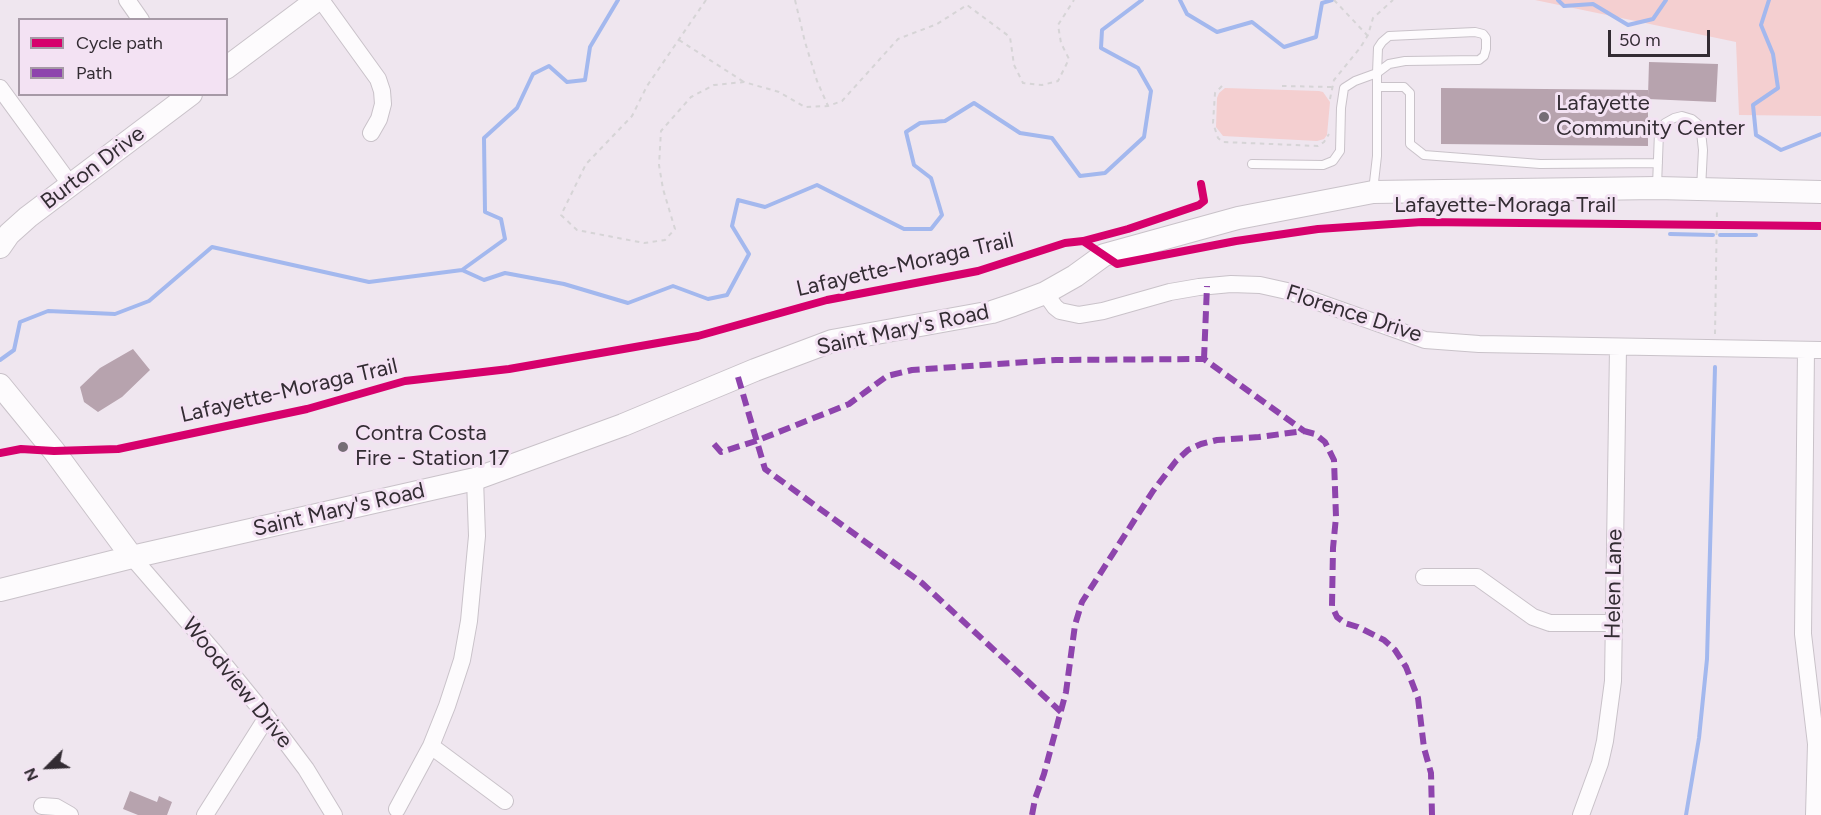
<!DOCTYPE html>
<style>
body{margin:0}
#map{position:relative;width:1821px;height:815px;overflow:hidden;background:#efe6ef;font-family:Figtree,sans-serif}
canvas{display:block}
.legend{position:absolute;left:18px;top:18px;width:210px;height:78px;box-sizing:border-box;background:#f3e2f3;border:2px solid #a699a6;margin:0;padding:8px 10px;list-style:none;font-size:18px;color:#332c33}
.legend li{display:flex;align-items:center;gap:12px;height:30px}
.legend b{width:30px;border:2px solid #a699a6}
.north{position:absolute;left:18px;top:737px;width:60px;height:60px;-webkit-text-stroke:4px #f3e2f3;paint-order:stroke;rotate:246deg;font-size:16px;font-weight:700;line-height:24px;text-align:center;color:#332c33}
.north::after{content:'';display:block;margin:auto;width:21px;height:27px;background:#332c33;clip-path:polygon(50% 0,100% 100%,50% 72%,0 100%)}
.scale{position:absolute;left:1608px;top:30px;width:102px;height:27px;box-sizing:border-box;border:3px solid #332c33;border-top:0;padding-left:8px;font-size:18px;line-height:21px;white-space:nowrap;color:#332c33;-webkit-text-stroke:4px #f3e2f3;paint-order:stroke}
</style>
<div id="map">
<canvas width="1821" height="815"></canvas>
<ul class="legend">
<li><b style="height:8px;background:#d6006c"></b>Cycle path</li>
<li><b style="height:8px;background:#8e44ad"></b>Path</li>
</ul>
<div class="north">N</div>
<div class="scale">50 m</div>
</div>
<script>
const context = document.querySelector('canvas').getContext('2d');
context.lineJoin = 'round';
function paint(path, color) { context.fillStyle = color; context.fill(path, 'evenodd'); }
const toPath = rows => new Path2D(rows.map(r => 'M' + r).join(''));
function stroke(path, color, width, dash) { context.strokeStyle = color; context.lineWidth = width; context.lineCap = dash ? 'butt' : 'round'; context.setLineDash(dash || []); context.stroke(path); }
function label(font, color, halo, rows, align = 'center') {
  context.font = font + ' Figtree,sans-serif'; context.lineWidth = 6; context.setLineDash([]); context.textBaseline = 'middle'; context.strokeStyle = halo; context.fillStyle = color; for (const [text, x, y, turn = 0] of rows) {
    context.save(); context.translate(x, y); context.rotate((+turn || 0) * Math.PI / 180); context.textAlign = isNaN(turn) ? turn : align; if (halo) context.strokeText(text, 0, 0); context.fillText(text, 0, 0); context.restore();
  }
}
paint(toPath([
 [1535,0,1821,0,1821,116,1739,115,1736,42],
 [1225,88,1319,91,1323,92,1330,102,1327,135,1324,139,1317,141,1223,136,1216,127,1217,98,1219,93]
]), '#f4cfd0');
stroke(toPath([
 [1180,0,1187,14,1217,32,1252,22,1284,47,1316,37,1322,3,1332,0],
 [1558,0,1564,6,1593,4,1628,25,1653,19,1666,0],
 [1769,0,1761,25,1773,54,1778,88,1753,105,1756,135,1781,150,1821,134],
 [1670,234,1713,235],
 [1720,235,1756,235],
 [462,270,505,239,501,219,485,212,484,138,517,108,533,74,549,66,567,82,585,80,590,47,618,0],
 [0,360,14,350,20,322,48,311,115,314,149,301,212,247,369,282,462,270,484,280,505,273,564,284,628,303,673,286,708,299,727,295,749,254,732,226,738,200,765,207,817,185,904,229,931,229,942,215,931,178,914,165,906,132,920,123,945,121,974,103,1020,133,1052,138,1080,176,1105,173,1144,137,1151,91,1138,68,1101,48,1102,30,1142,0],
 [1686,815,1699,738,1707,659,1715,367]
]), '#a3b8ee', 4);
paint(toPath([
 [1649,62,1718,64,1716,102,1648,99,1648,146,1441,144,1441,88,1648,90,1648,96],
 [133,349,150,370,122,397,98,412,84,402,80,387,100,368],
 [130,791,157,802,159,796,172,802,167,815,138,815,123,809]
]), '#b7a3ae');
const lane = toPath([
 [1377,87,1404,87,1410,93,1410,144,1424,155,1540,164,1658,163],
 [1252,164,1323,165,1333,161,1340,151,1341,108,1344,88,1355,81,1377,73,1389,64,1405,61,1479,60,1484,56,1486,49,1486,38,1483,34,1475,32,1389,36,1382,42,1378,48,1377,73,1377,156,1373,191],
 [1657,186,1659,132,1665,123,1674,118,1682,116,1692,119,1698,124,1701,132,1703,150,1701,189]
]);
const street = toPath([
 [127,0,141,20],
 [321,0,378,79,382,91,383,104,379,119,371,133],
 [0,88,70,184],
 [1045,293,1055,307,1060,311,1079,315,1103,311,1170,292,1199,287,1231,284,1260,285,1287,291,1425,340,1479,344,1821,350],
 [1806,350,1803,634,1816,744,1814,815],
 [132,557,215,653,267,717,306,769,334,815],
 [1424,577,1477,577,1533,617,1550,623,1613,623],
 [431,746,505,801],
 [42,806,56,807,70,815],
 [397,809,431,746,447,706,462,660,469,621,477,536,475,479],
 [205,815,267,717],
 [1581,815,1600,763,1605,741,1613,681,1618,348]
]);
const secondary = toPath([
 [226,68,317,0],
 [0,247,9,234,28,217,191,94],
 [0,385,54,451,132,557],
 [0,590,132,557,475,479,623,425,755,370,832,341,992,312,1013,305,1045,293,1075,276,1104,255,1238,218,1373,192,1657,188,1821,192]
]);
stroke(lane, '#c9c2c9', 10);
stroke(street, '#c9c2c9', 18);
stroke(secondary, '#c9c2c9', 24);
stroke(toPath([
 [706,0,647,86,632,116,586,164,561,215,577,230,644,243,665,240,675,229,663,189,659,165,661,131,691,97,714,85,744,82,779,92,805,107,828,106,842,101,898,39,937,24,967,5,1010,37,1014,65,1023,83,1042,85,1058,81,1069,59,1061,43,1058,25,1074,0],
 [795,0,805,42,817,81,828,106],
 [1334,0,1367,35],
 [679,40,744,82],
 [1222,86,1215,93,1213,123,1218,138,1223,142,1318,146,1324,142,1329,134],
 [1282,86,1332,87],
 [1330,99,1334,80,1360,48,1368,35,1373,18,1393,0],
 [1715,334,1717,208]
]), '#d6d4d6', 2, [4.5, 4.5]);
stroke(lane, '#fdfbfd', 8);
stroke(street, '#fdfbfd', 16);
stroke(secondary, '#fdfbfd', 22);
stroke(toPath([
 [1204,359,1207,286],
 [738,377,765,469,922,583,1061,712],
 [714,444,721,452,756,441,849,404,887,376,912,370,1056,360,1204,359,1304,431],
 [1032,815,1035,799,1044,774,1066,692,1075,625,1082,602,1153,491,1176,461,1188,450,1201,444,1217,440,1259,437,1304,431,1315,434,1325,442,1334,460,1336,517,1333,548,1332,606,1337,617,1345,623,1358,627,1384,640,1395,650,1406,667,1418,698,1424,748,1431,773,1432,815]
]), '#8e44ad', 6, [12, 6]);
stroke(toPath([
 [1083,241,1128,229,1199,205,1204,201,1201,184],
 [0,453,21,449,54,451,118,449,307,409,405,381,509,369,698,336,827,300,978,271,1065,243,1083,241,1117,264,1236,241,1318,229,1422,222,1821,226]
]), '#d6006c', 8);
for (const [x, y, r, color] of [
 [1544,117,6,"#756d75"],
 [343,447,6,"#756d75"]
]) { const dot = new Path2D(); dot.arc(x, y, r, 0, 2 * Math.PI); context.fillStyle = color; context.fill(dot); stroke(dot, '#f3e2f3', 2); }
label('22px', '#332c33', '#f3e2f3', [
 ["Lafayette",1556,104],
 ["Community Center",1556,129],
 ["Contra Costa",355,434],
 ["Fire - Station 17",355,459]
], 'left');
label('22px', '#332c33', '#f3e2f3', [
 ["Burton Drive",93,168,-37],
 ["Lafayette-Moraga Trail",1505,206],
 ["Lafayette-Moraga Trail",905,265,-13],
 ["Florence Drive",1354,314,18],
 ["Saint Mary's Road",903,330,-12],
 ["Lafayette-Moraga Trail",289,391,-13],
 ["Saint Mary's Road",339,510,-13],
 ["Helen Lane",1614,584,-89],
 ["Woodview Drive",237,683,51]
]);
</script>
